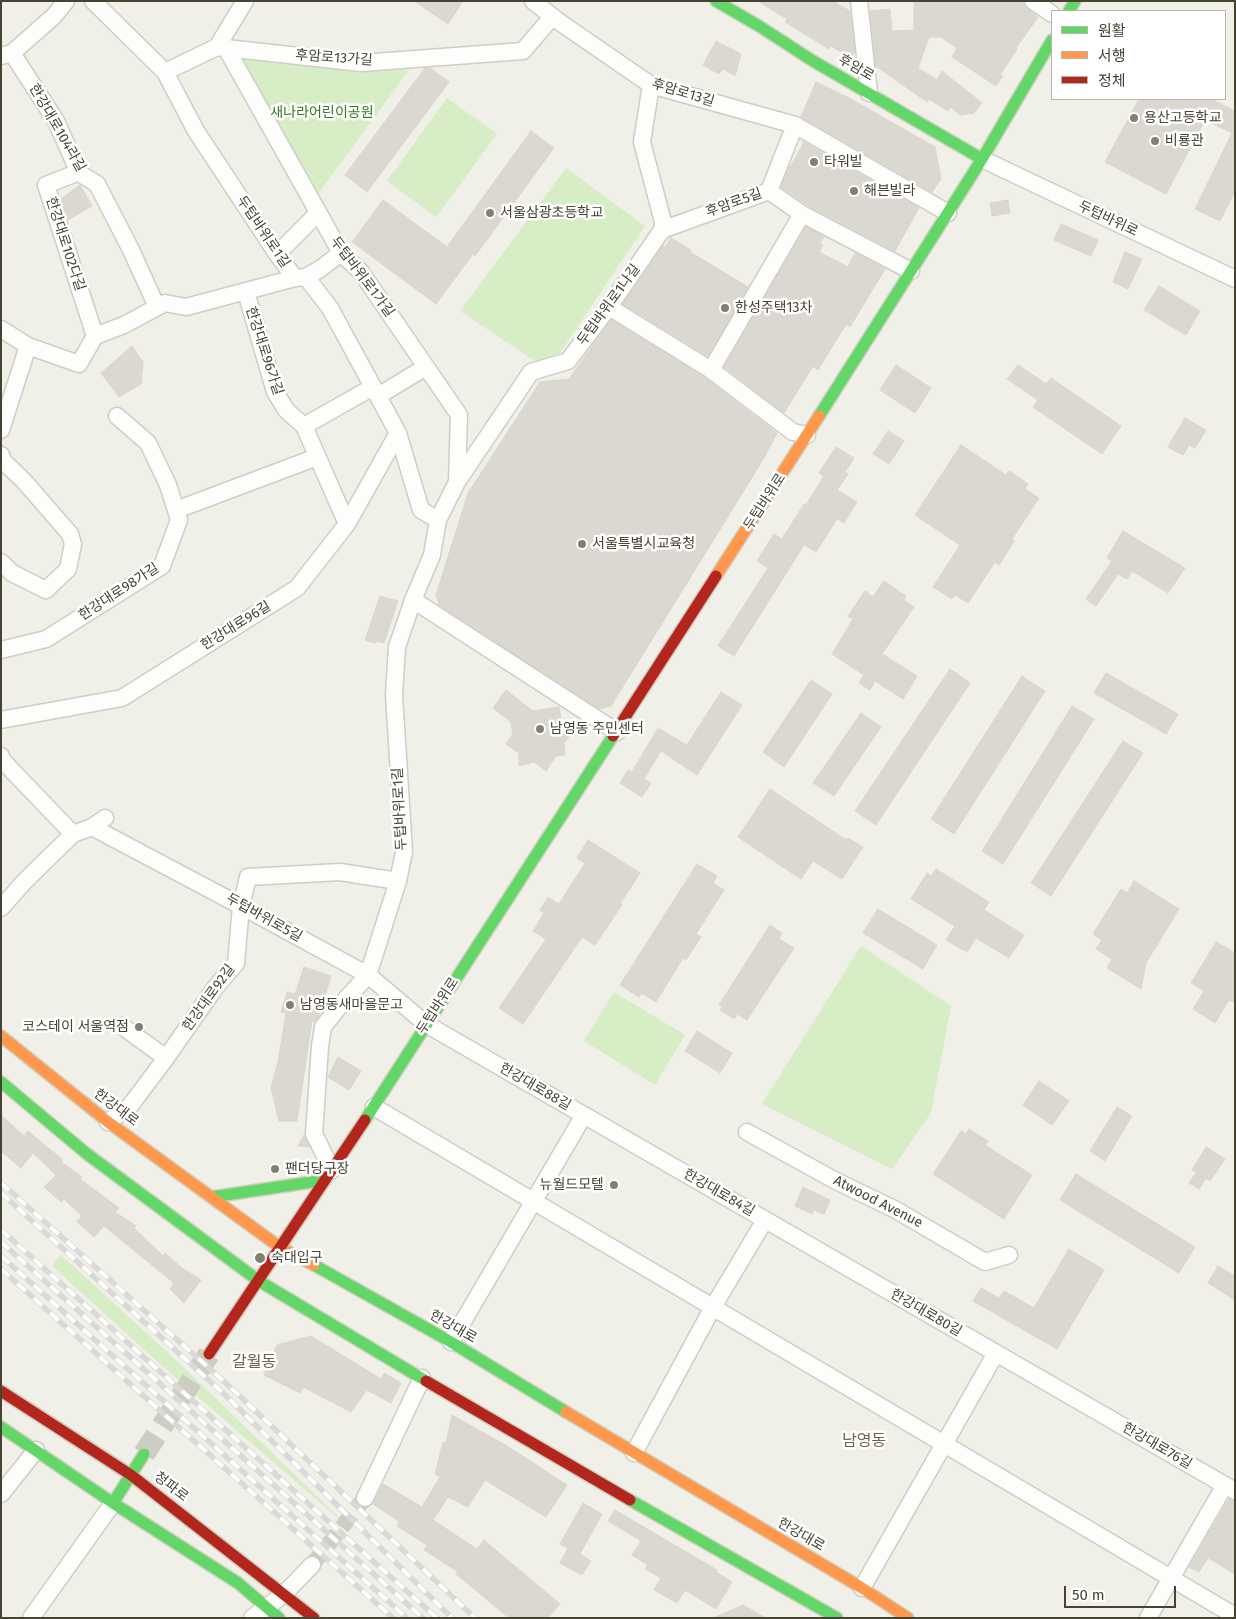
<!DOCTYPE html>
<meta charset="utf-8">
<style>
body{margin:0}
#map{position:relative;width:1236px;height:1619px;overflow:hidden;background:#f0efe8;font-family:"Fira Sans","Noto Sans KR",sans-serif}
canvas{display:block}
.frame{position:absolute;inset:0;border:2px solid #474334;pointer-events:none}
.legend{position:absolute;left:1051px;top:10px;width:175px;height:90px;box-sizing:border-box;background:#fff;border:1px solid #b5b4ae;margin:0;padding:6px 9px;list-style:none;font-size:15px;color:#474334}
.legend li{display:flex;align-items:center;gap:10px;height:25px}
.legend b{width:25px;border:1px solid #b5b4ae}
.scale{position:absolute;left:1064px;top:1586px;width:112px;height:22px;box-sizing:border-box;border:2px solid #474334;border-top:0;padding-left:6px;font-size:15px;line-height:18px;white-space:nowrap;color:#474334;-webkit-text-stroke:4px #fff;paint-order:stroke}
</style>
<div id="map">
<canvas width="1236" height="1619"></canvas>
<div class="frame"></div>
<ul class="legend">
<li><b style="height:6px;background:#63d668"></b>원활</li>
<li><b style="height:6px;background:#ff974d"></b>서행</li>
<li><b style="height:6px;background:#b3261e"></b>정체</li>
</ul>
<div class="scale">50 m</div>
</div>
<script>
const context = document.querySelector('canvas').getContext('2d');
context.lineJoin = 'round';
function paint(path, color) { context.fillStyle = color; context.fill(path, 'evenodd'); }
const toPath = rows => new Path2D(rows.map(r => 'M' + r).join(''));
function stroke(path, color, width, dash) { context.strokeStyle = color; context.lineWidth = width; context.lineCap = dash ? 'butt' : 'round'; context.setLineDash(dash || []); context.stroke(path); }
function label(font, color, halo, rows, align = 'center') {
  context.font = font + ' "Fira Sans","Noto Sans KR",sans-serif'; context.lineWidth = 5; context.setLineDash([]); context.textBaseline = 'middle'; context.strokeStyle = halo; context.fillStyle = color; for (const [text, x, y, turn = 0] of rows) {
    context.save(); context.translate(x, y); context.rotate((+turn || 0) * Math.PI / 180); context.textAlign = isNaN(turn) ? turn : align; if (halo) context.strokeText(text, 0, 0); context.fillText(text, 0, 0); context.restore();
  }
}
paint(toPath([
 [238,55,339,68,409,70,318,194],
 [447,98,497,134,436,217,387,181],
 [566,168,645,226,560,353,535,361,460,311],
 [861,946,951,1006,931,1113,892,1169,762,1104],
 [614,992,685,1035,655,1085,584,1041],
 [61,1255,178,1362,353,1531,169,1372,52,1266]
]), '#d6edc6');
const building = toPath([
 [414,1,463,1,448,24,414,1],
 [758,1,833,1,850,11,855,52,851,58,831,46,829,49,785,22,787,19,758,1],
 [914,1,1023,1,1027,9,1038,17,1016,48,1017,49,1000,75,1003,76,996,86,952,57,957,48,941,37,929,37,918,68,937,80,942,71,982,103,974,113,960,115,950,107,948,111,929,99,927,102,876,66,870,11,890,9,892,31,914,30,914,1],
 [716,41,741,54,735,76,723,69,719,74,703,65,716,41],
 [425,68,430,68,449,82,367,192,345,175,425,68],
 [816,82,849,98,935,147,941,179,932,192,801,117,816,82],
 [1139,99,1211,99,1235,111,1235,191,1220,221,1195,209,1232,133,1205,120,1166,194,1105,162,1139,99],
 [531,131,554,148,475,256,473,254,436,304,352,242,383,200,447,247,531,131],
 [804,142,919,208,895,251,807,205,781,187,790,165,791,166,804,142],
 [80,185,92,206,68,220,61,199,80,185],
 [1008,200,1010,213,992,216,990,203,1008,200],
 [1061,224,1098,240,1091,256,1054,240,1061,224],
 [806,227,824,237,820,244,823,245,819,252,848,267,855,253,885,269,850,327,846,324,818,370,813,366,784,413,724,367,806,227],
 [671,238,691,250,690,252,748,287,708,356,623,304,663,246,665,247,671,238],
 [1125,252,1142,259,1128,289,1113,282,1125,252],
 [1159,286,1200,311,1186,335,1144,310,1159,286],
 [611,320,705,378,777,433,764,458,611,706,599,709,439,605,436,595,468,493,540,382,569,379,611,320],
 [132,346,143,362,141,384,119,397,101,373,132,346],
 [896,365,931,388,915,413,880,390,896,365],
 [1018,365,1046,384,1051,378,1121,426,1102,454,1033,407,1038,400,1007,379,1018,365],
 [1185,418,1206,430,1195,448,1189,445,1183,455,1168,447,1185,418],
 [888,431,904,441,889,464,873,454,888,431],
 [961,445,1006,475,1009,471,1028,484,1025,489,1039,498,1012,539,1014,541,999,565,995,562,968,603,955,595,952,599,933,587,960,545,915,515,961,445],
 [836,447,854,458,845,472,848,474,837,490,857,502,844,523,837,519,816,552,804,545,734,656,718,646,768,568,757,561,774,534,782,539,804,504,806,505,824,476,819,473,836,447],
 [1123,531,1185,568,1168,593,1132,571,1127,579,1118,574,1096,606,1086,599,1112,561,1107,558,1123,531],
 [884,581,906,596,904,600,914,607,882,654,917,676,903,699,875,681,870,690,859,683,864,675,832,654,853,619,848,616,865,591,873,597,884,581],
 [380,596,398,601,384,643,378,641,375,643,365,640,380,596],
 [950,669,970,683,876,825,855,811,950,669],
 [1106,673,1178,714,1166,734,1094,693,1106,673],
 [1022,676,1045,691,954,834,931,819,1022,676],
 [811,680,832,694,784,767,763,752,811,680],
 [506,690,533,711,559,707,562,724,572,733,564,743,565,755,556,756,546,771,534,762,519,766,519,753,506,744,513,734,511,722,493,708,506,690],
 [721,692,742,705,697,775,661,751,644,779,651,783,642,797,620,783,628,770,632,772,658,728,687,745,721,692],
 [1072,706,1094,719,1003,864,982,851,1072,706],
 [861,713,881,727,834,796,813,783,861,713],
 [1123,741,1143,753,1051,896,1031,883,1123,741],
 [770,789,846,840,848,838,863,847,842,879,813,861,801,879,738,837,770,789],
 [588,840,640,873,620,904,622,905,595,945,582,937,523,1024,499,1008,546,939,533,931,544,913,540,910,548,897,559,904,585,863,577,858,588,840],
 [697,864,717,876,713,883,724,890,696,934,701,937,686,960,683,958,656,1002,641,993,639,997,620,985,697,864],
 [936,869,989,902,984,910,1024,935,1009,958,976,938,967,952,946,940,955,926,911,899,927,873,931,876,936,869],
 [1134,881,1179,909,1146,963,1141,989,1107,968,1112,959,1096,949,1102,940,1093,934,1121,889,1127,893,1134,881],
 [878,909,937,945,923,969,863,933,878,909],
 [770,925,782,933,779,939,794,948,747,1020,737,1014,734,1019,720,1010,723,1007,719,1005,770,925],
 [1216,942,1235,953,1235,1003,1229,1000,1215,1023,1193,1009,1204,991,1191,983,1216,942],
 [304,967,331,976,319,1016,314,1022,312,1021,297,1121,279,1121,271,1088,278,1062,286,1013,281,1012,287,992,295,994,304,967],
 [697,1031,732,1053,720,1073,685,1051,697,1031],
 [338,1057,361,1071,349,1090,328,1077,338,1057],
 [1039,1081,1069,1101,1052,1125,1023,1105,1039,1081],
 [1117,1107,1132,1116,1105,1161,1090,1151,1117,1107],
 [1,1115,24,1136,28,1131,63,1160,61,1162,82,1177,80,1179,119,1208,115,1212,136,1226,134,1228,163,1256,165,1253,182,1268,201,1280,184,1303,170,1289,174,1283,104,1226,94,1237,77,1222,82,1216,64,1199,61,1202,44,1187,56,1175,33,1153,21,1168,1,1151,1,1115],
 [969,1129,988,1141,985,1145,1032,1175,1004,1219,933,1174,961,1131,966,1134,969,1129],
 [304,1135,309,1147,298,1146,304,1135],
 [1206,1147,1225,1159,1210,1181,1206,1178,1199,1189,1189,1183,1196,1173,1192,1170,1206,1147],
 [1076,1174,1195,1247,1179,1273,1060,1200,1076,1174],
 [803,1187,830,1200,824,1214,814,1210,812,1214,795,1206,803,1187],
 [1069,1249,1104,1270,1057,1349,973,1301,981,1288,999,1298,1004,1291,1034,1308,1069,1249],
 [1218,1266,1235,1276,1235,1300,1208,1283,1218,1266],
 [311,1336,381,1379,384,1373,401,1383,391,1403,367,1390,351,1412,303,1387,300,1393,264,1375,277,1345,311,1336],
 [452,1415,507,1446,567,1485,546,1517,485,1480,468,1507,448,1497,433,1520,477,1549,484,1540,560,1604,548,1618,509,1618,456,1574,458,1572,424,1550,427,1545,397,1526,399,1521,373,1504,383,1484,422,1507,440,1477,435,1474,443,1442,446,1443,452,1415],
 [1229,1499,1235,1501,1235,1574,1208,1558,1199,1572,1189,1567,1229,1499],
 [583,1503,602,1514,580,1554,591,1561,582,1575,560,1563,568,1548,560,1544,583,1503],
 [615,1510,717,1570,716,1572,732,1582,716,1609,685,1590,677,1603,654,1590,661,1578,645,1569,648,1565,632,1555,641,1541,608,1521,615,1510],
 [743,1605,766,1618,713,1618,743,1605]
]);
paint(building, '#dad8d1');
stroke(building, '#d8d7ce', 1);
stroke(toPath([
 [312,1565,365,1498]
]), '#cecdc4', 16, [16, 8]);
stroke(toPath([
 [144,1454,209,1354]
]), '#cecdc4', 22, [22, 11]);
const street = toPath([
 [93,1,165,72,196,131,277,254,295,278,306,277,330,308,398,433,421,510,438,520],
 [533,1,558,21,651,85,795,125,948,213],
 [859,1,869,93],
 [1033,1,1052,14],
 [217,47,245,1],
 [226,48,341,253,361,272,459,415,457,482],
 [12,53,56,121,79,173,97,184,131,250,157,307],
 [1,56,12,53,54,16,66,1],
 [165,72,217,47,361,63,523,51,552,17],
 [982,159,1235,279],
 [769,191,802,214,911,271],
 [662,230,769,191,795,125],
 [277,254,318,213],
 [306,277,320,269,341,253],
 [246,292,275,392,287,411,304,426,347,524],
 [609,307,711,370,793,432,807,435],
 [1,329,28,346,79,364,95,336,46,185,74,174,79,173],
 [95,336,124,325,165,303,186,307,295,278],
 [711,370,802,214],
 [378,396,426,367],
 [304,426,373,387],
 [1,430,28,346],
 [1,455,3,461,23,480,70,534,73,544,68,569,46,590,12,573,1,562],
 [176,510,317,457],
 [413,600,617,732],
 [1,650,46,639,162,566,179,520,168,485,148,443,117,416],
 [1,720,122,698,297,588,347,524,398,433],
 [1,756,2,760,73,834],
 [92,827,241,906,368,975,426,1024,1235,1491],
 [1,908,24,882,73,834,92,827,105,818],
 [122,1026,166,1058],
 [374,1107,1235,1616],
 [108,1122,130,1106,166,1058,215,988,236,963,241,906,248,877,340,872,398,881],
 [747,1132,836,1181,896,1210,985,1262,1009,1255],
 [332,1170,314,1134,320,1046,323,1027,338,1008,368,975,398,881,404,852,394,695,397,647,413,600,432,555,438,520,457,482,531,372,568,361,609,307,662,230,663,222,642,142,651,85],
 [451,1342,584,1115],
 [634,1453,713,1307,765,1220],
 [1,1494,36,1450],
 [365,1498,422,1378],
 [862,1588,996,1353],
 [31,1618,113,1503],
 [252,1618,284,1594,312,1565],
 [1148,1618,1225,1485]
]);
const fast = toPath([
 [716,1,759,26,813,61,982,159],
 [1069,11,1075,1],
 [819,416,982,159,1052,40],
 [1,1082,87,1154,259,1281,426,1381],
 [365,1120,613,736],
 [212,1197,325,1180],
 [314,1265,451,1342,566,1412],
 [1,1427,113,1503,238,1583,279,1618],
 [630,1500,837,1618],
 [113,1503,144,1454]
]);
const slow = toPath([
 [716,576,819,416],
 [1,1036,108,1122,281,1248,314,1265],
 [566,1412,862,1588,908,1618]
]);
const jam = toPath([
 [613,736,716,576],
 [209,1354,365,1120],
 [426,1381,630,1500],
 [1,1391,131,1475,314,1618]
]);
stroke(street, '#cecdc6', 19);
stroke(fast, '#d0cfbf', 14);
stroke(slow, '#d0cfbf', 14);
stroke(jam, '#d0cfbf', 14);
stroke(street, '#fdfdfc', 16);
stroke(fast, '#63d668', 11);
stroke(slow, '#ff974d', 11);
stroke(jam, '#b3261e', 11);
const rail = toPath([
 [1,1183,228,1385,475,1618],
 [1,1193,223,1393,452,1618],
 [1,1230,437,1618],
 [1,1242,423,1618],
 [1,1256,407,1618],
 [1,1269,393,1618]
]);
stroke(rail, '#d9d9d8', 5.5);
stroke(rail, '#fff', 4, [11]);
for (const [x, y, r, color] of [
 [1134,118,5,"#827f73"],
 [1155,141,5,"#827f73"],
 [814,162,5,"#827f73"],
 [854,191,5,"#827f73"],
 [490,213,5,"#827f73"],
 [725,308,5,"#827f73"],
 [582,544,5,"#827f73"],
 [540,729,5,"#827f73"],
 [290,1005,5,"#827f73"],
 [139,1027,5,"#827f73"],
 [275,1169,5,"#827f73"],
 [614,1185,5,"#827f73"],
 [260,1258,6,"#827f73"]
]) { const dot = new Path2D(); dot.arc(x, y, r, 0, 2 * Math.PI); context.fillStyle = color; context.fill(dot); stroke(dot, '#fff', 2); }
label('14px', '#474334', '#fff', [
 ["후암로13가길",334,58,4],
 ["후암로",856,68,30],
 ["후암로13길",683,93,17],
 ["한강대로104라길",57,128,60],
 ["후암로5길",734,203,-20],
 ["두텁바위로",1108,219,25],
 ["두텁바위로1길",263,232,56],
 ["한강대로102다길",65,244,72],
 ["두텁바위로1가길",362,277,53],
 ["두텁바위로1나길",609,305,-54],
 ["한강대로96가길",264,351,72],
 ["두텁바위로",765,502,-57],
 ["한강대로98가길",119,592,-33],
 ["한강대로96길",236,626,-32],
 ["두텁바위로1길",400,809,-93],
 ["두텁바위로5길",264,918,29],
 ["한강대로92길",209,998,-54],
 ["두텁바위로",438,1006,-57],
 ["한강대로88길",535,1087,30],
 ["한강대로",116,1108,37],
 ["한강대로84길",719,1193,30],
 ["Atwood Avenue",878,1202,27],
 ["한강대로80길",926,1313,30],
 ["한강대로",453,1327,30],
 ["한강대로76길",1157,1446,30],
 ["청파로",171,1487,38],
 ["한강대로",801,1535,30]
]);
label('14px', '#337c23', '#fff', [
 ["새나라어린이공원",322,113]
]);
label('14px', '#474334', '#fff', [
 ["용산고등학교",1144,118],
 ["비룡관",1165,141],
 ["타워빌",824,162],
 ["해븐빌라",864,191],
 ["서울삼광초등학교",500,213],
 ["한성주택13차",735,308],
 ["서울특별시교육청",592,544],
 ["남영동 주민센터",550,729],
 ["남영동새마을문고",300,1005],
 ["코스테이 서울역점",129,1027,"right"],
 ["팬더당구장",285,1169],
 ["뉴월드모텔",604,1185,"right"],
 ["숙대입구",271,1258]
], 'left');
label('16px', '#6a644b', '#fff', [
 ["갈월동",254,1363],
 ["남영동",864,1442]
]);
</script>
